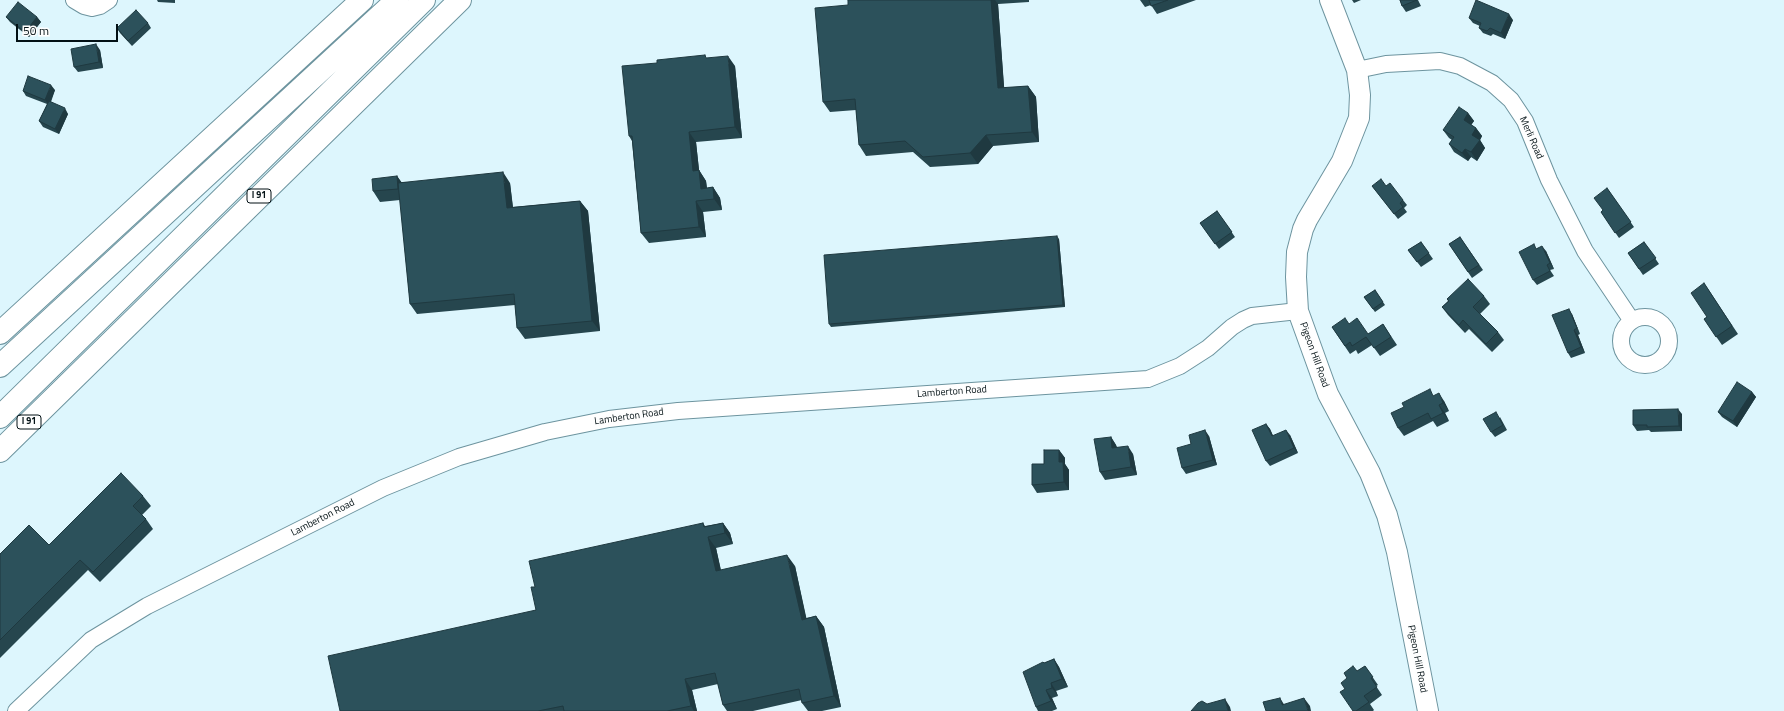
<!DOCTYPE html>
<style>
body{margin:0}
#map{position:relative;width:1784px;height:711px;overflow:hidden;background:#ddf6fd;font-family:"Titillium Web",sans-serif}
canvas{display:block}
.scale{position:absolute;left:16px;top:24px;width:102px;height:18px;box-sizing:border-box;border:2px solid #031115;border-top:0;padding-left:5px;font-size:12px;line-height:14px;white-space:nowrap;color:#031115;-webkit-text-stroke:3px #fefefe;paint-order:stroke}
</style>
<div id="map">
<canvas width="1784" height="711"></canvas>
<div class="scale">50 m</div>
</div>
<script>
const context = document.querySelector('canvas').getContext('2d');
context.lineJoin = 'round';
const toPath = rows => new Path2D(rows.map(r => 'M' + r).join(''));
function stroke(path, color, width, dash) { context.strokeStyle = color; context.lineWidth = width; context.lineCap = dash ? 'butt' : 'round'; context.setLineDash(dash || []); context.stroke(path); }
function paint(path, color) { context.fillStyle = color; context.fill(path, 'evenodd'); }
function label(font, color, halo, rows, align = 'center') {
  context.font = font + ' "Titillium Web",sans-serif'; context.lineWidth = 4; context.setLineDash([]); context.textBaseline = 'middle'; context.strokeStyle = halo; context.fillStyle = color; for (const [text, x, y, turn = 0] of rows) {
    context.save(); context.translate(x, y); context.rotate((+turn || 0) * Math.PI / 180); context.textAlign = isNaN(turn) ? turn : align; if (halo) context.strokeText(text, 0, 0); context.fillText(text, 0, 0); context.restore();
  }
}
const minor = toPath([
 [74,0,84,6,92,8,100,6,109,0],
 [1357,70,1386,64,1440,61,1460,66,1492,83,1511,100,1525,121,1549,180,1585,251,1632,321],
 '1621 341a24 24 0 1 1 48 0a24 24 0 1 1-48 0Z',
 [16,711,91,640,147,606,383,488,459,457,545,432,609,419,678,411,1148,379,1180,366,1208,348,1232,327,1243,320,1252,316,1298,311]
]);
const tertiary = toPath([
 [1330,0,1357,70,1360,95,1359,118,1342,161,1307,220,1303,229,1297,252,1296,277,1298,311,1328,394,1370,473,1387,515,1397,552,1428,711]
]);
const motorway = toPath([
 [0,333,362,0],
 [0,366,397,0],
 [0,417,424,0],
 [0,451,460,0]
]);
stroke(minor, '#6d949f', 18);
stroke(tertiary, '#6d949f', 22);
stroke(motorway, '#6d949f', 24);
stroke(minor, '#fff', 16);
stroke(tertiary, '#fff', 20);
stroke(motorway, '#fff', 22);
paint(toPath([
 [157,0,175,0,175,3,158,2],
 [848,0,1029,0,1029,2,998,4,1004,88,1028,86,1036,97,1039,142,993,146,978,164,930,167,913,152,866,156,859,145,856,110,830,112,823,102,848,5],
 [1140,0,1196,0,1157,14,1151,5,1145,7],
 [1352,0,1361,0,1354,3],
 [1400,0,1418,0,1421,6,1406,12,1402,6],
 [6,17,37,17,41,22,29,37,10,22],
 [1469,18,1513,20,1505,39,1493,34,1491,36,1483,33,1479,28,1480,26,1473,23],
 [148,23,151,28,132,46,120,33,117,28],
 [100,50,103,68,78,72,74,67],
 [707,58,735,66,742,138,696,142,699,170,706,181,707,188,713,187,720,198,722,210,703,212,706,237,649,243,641,233,632,141,629,136],
 [55,90,51,102,68,114,59,134,43,127,39,121,47,104,26,96,23,91],
 [1468,113,1474,121,1471,125,1476,128,1482,136,1480,140,1485,148,1477,161,1471,157,1468,161,1454,152,1449,144,1452,140,1449,138,1443,130],
 [397,176,401,182,510,183,513,207,580,201,588,211,600,331,525,339,517,328,515,305,417,314,410,304,400,200,380,202,373,191],
 [1372,186,1386,186,1403,200,1407,205,1404,208,1407,212,1398,219],
 [1607,188,1634,227,1619,238,1601,212,1603,210],
 [1217,211,1235,237,1219,249,1200,223],
 [1460,237,1483,270,1472,278,1449,244],
 [1059,239,1065,307,831,327,829,324],
 [1421,242,1433,259,1421,267,1408,250],
 [1644,242,1659,264,1643,275,1628,253],
 [1537,248,1546,251,1554,269,1550,270,1554,276,1537,285,1533,280],
 [1704,283,1738,334,1722,345,1704,319,1707,317],
 [1375,290,1385,305,1375,312,1364,297],
 [1484,296,1490,304,1480,314,1498,332,1504,340,1492,352,1469,329,1465,333,1448,315,1442,307,1448,301,1447,299],
 [1572,314,1580,334,1578,335,1585,353,1571,358,1568,353],
 [1349,324,1368,334,1383,324,1397,345,1380,356,1372,345,1358,354,1356,350,1350,354,1332,327],
 [1752,392,1756,397,1737,427,1722,417,1718,412],
 [1434,396,1444,401,1449,411,1445,413,1449,421,1437,427,1433,421,1404,436,1398,428],
 [1682,414,1682,431,1651,432,1649,430,1637,431,1633,425],
 [1500,417,1507,430,1495,437,1491,432],
 [1266,424,1270,429,1273,436,1290,435,1298,453,1270,466,1266,461],
 [1209,436,1217,465,1186,474,1182,468,1191,444],
 [1111,437,1116,445,1117,447,1133,454,1137,475,1105,480,1100,472],
 [1059,450,1065,458,1065,464,1069,470,1069,490,1037,493,1032,485,1044,464],
 [143,496,151,506,142,515,146,519,153,529,100,582,88,570,0,658,0,554,49,545],
 [703,523,705,526,723,523,730,533,733,544,716,548,721,570,795,566,806,618,816,616,824,627,841,707,822,711,808,711,802,703,802,700,753,711,727,711,723,705,718,684,692,690,697,711,340,711,536,610,535,587],
 [1054,659,1059,667,1068,687,1056,691,1058,696,1052,698,1057,709,1052,711,1038,711,1036,707,1044,663],
 [1365,666,1378,685,1376,686,1382,695,1370,704,1374,710,1373,711,1353,711,1345,689,1347,678]
]), '#26464e');
paint(toPath([
 [991,0,995,0,998,4,1005,99,998,88],
 [1509,14,1513,20,1505,39,1501,33],
 [37,17,41,22,29,37,25,32],
 [96,44,100,50,103,68,99,62],
 [728,56,735,66,742,138,735,127],
 [51,85,55,90,49,105,45,100],
 [1028,86,1036,97,1039,142,1032,132],
 [65,108,68,114,59,134,55,129],
 [1468,113,1474,121,1469,128,1464,120],
 [1476,128,1482,136,1480,140,1485,148,1477,161,1471,152,1472,135],
 [689,132,696,142,699,170,706,181,708,199,701,189,693,171],
 [986,135,993,146,978,164,970,153],
 [1465,149,1471,157,1468,161,1462,153],
 [503,172,510,183,514,218,507,208],
 [397,176,405,187,398,189],
 [713,187,720,198,722,210,714,199],
 [580,201,588,211,600,331,592,321],
 [696,201,703,212,706,237,699,227],
 [1057,236,1059,239,1065,307,1063,305],
 [1542,246,1546,251,1554,269,1550,263],
 [1569,309,1572,314,1580,334,1577,328],
 [1574,330,1578,335,1585,353,1581,347],
 [1752,392,1756,397,1737,427,1733,421],
 [1439,393,1444,401,1449,411,1443,403],
 [1439,405,1445,413,1449,421,1443,413],
 [1678,409,1682,414,1682,431,1679,426],
 [1266,424,1270,429,1276,442,1272,436],
 [1205,430,1209,436,1217,465,1213,460],
 [1286,430,1290,435,1298,453,1294,448],
 [1111,437,1116,445,1118,456,1112,448],
 [1128,446,1133,454,1137,475,1131,467],
 [1059,450,1065,458,1065,464,1069,470,1069,490,1064,482,1059,462],
 [723,523,730,533,733,544,725,533],
 [708,537,716,548,723,581,716,571],
 [787,555,795,566,809,630,802,620],
 [816,616,824,627,841,707,834,696],
 [1054,659,1059,667,1068,687,1062,679],
 [685,679,692,690,697,711,694,711,691,706],
 [1051,683,1056,691,1058,696,1052,688],
 [1046,690,1052,698,1057,709,1051,701],
 [1280,698,1285,706,1282,705],
 [1304,698,1310,706,1311,711,1308,711],
 [1225,699,1230,707,1231,711,1228,711]
]), '#1f3940');
const building = toPath([
 [848,0,991,0,998,88,1028,86,1032,132,986,135,970,153,923,157,905,141,859,145,855,99,823,102,815,8,848,5,848,0],
 [1149,0,1168,0,1151,6,1149,0],
 [1400,0,1417,0,1402,6,1400,0],
 [1476,0,1509,14,1501,33,1490,28,1487,31,1479,28,1481,23,1469,18,1476,0],
 [18,2,37,17,25,32,6,17,18,2],
 [136,10,148,23,128,41,117,28,136,10],
 [96,44,99,62,74,67,71,49,96,44],
 [705,55,706,58,728,56,735,127,689,132,693,171,699,170,701,189,713,187,714,199,696,201,699,227,641,233,632,136,629,136,622,66,657,63,657,60,705,55],
 [28,76,51,85,45,100,23,91,28,76],
 [49,101,65,108,55,129,39,121,49,101],
 [1459,107,1468,113,1464,120,1476,128,1472,135,1480,140,1471,152,1465,149,1462,153,1449,144,1454,137,1443,130,1459,107],
 [503,172,507,208,580,201,592,321,517,328,514,294,410,304,398,183,503,172],
 [397,176,398,189,373,191,372,179,397,176],
 [1381,179,1386,186,1390,183,1403,200,1400,203,1403,207,1394,214,1372,186,1381,179],
 [1607,188,1631,222,1615,233,1601,212,1603,210,1594,198,1607,188],
 [1217,211,1232,232,1215,244,1200,223,1217,211],
 [1057,236,1063,305,829,324,824,255,1057,236],
 [1460,237,1479,265,1468,272,1449,244,1460,237],
 [1421,242,1429,253,1417,262,1408,250,1421,242],
 [1644,242,1656,258,1639,269,1628,253,1644,242],
 [1534,244,1536,249,1542,246,1550,263,1547,265,1550,271,1533,280,1519,252,1534,244],
 [1468,279,1484,296,1473,307,1498,332,1486,344,1463,320,1459,325,1442,307,1449,301,1447,299,1468,279],
 [1704,283,1732,326,1716,337,1704,319,1707,317,1691,293,1704,283],
 [1375,290,1383,302,1373,309,1364,297,1375,290],
 [1569,309,1577,328,1574,330,1581,347,1568,353,1552,315,1569,309],
 [1345,318,1349,324,1357,318,1368,334,1383,324,1391,337,1374,348,1366,337,1352,346,1350,342,1345,346,1332,327,1345,318],
 [1737,382,1752,392,1733,421,1718,412,1737,382],
 [1430,389,1433,396,1439,393,1443,403,1439,405,1443,413,1431,419,1428,413,1398,428,1391,413,1404,407,1402,403,1430,389],
 [1678,409,1679,426,1647,427,1647,425,1633,425,1633,410,1678,409],
 [1496,412,1503,425,1491,432,1483,419,1496,412],
 [1266,424,1272,436,1286,430,1294,448,1266,461,1252,430,1266,424],
 [1205,430,1213,460,1182,468,1177,448,1191,444,1189,435,1205,430],
 [1111,437,1112,448,1128,446,1131,467,1100,472,1094,439,1111,437],
 [1044,450,1059,450,1059,462,1063,462,1064,482,1032,485,1032,464,1044,464,1044,450],
 [121,473,143,496,133,506,146,519,93,572,80,560,0,640,0,554,29,525,49,545,121,473],
 [703,523,704,527,723,523,725,533,708,537,716,571,787,555,802,620,816,616,834,696,802,703,799,689,723,705,715,673,685,679,691,706,667,711,564,711,563,706,538,711,340,711,328,656,536,610,531,587,535,587,529,561,703,523],
 [1054,659,1062,679,1051,683,1052,688,1046,690,1051,701,1036,707,1023,672,1043,662,1044,663,1054,659],
 [1353,666,1357,671,1365,666,1373,677,1371,678,1377,687,1364,696,1369,702,1356,711,1353,711,1340,692,1345,689,1341,683,1347,678,1344,673,1353,666],
 [1280,698,1282,705,1304,698,1308,711,1266,711,1263,702,1280,698],
 [1225,699,1228,711,1191,711,1198,703,1202,701,1207,704,1225,699]
]);
paint(building, '#2c515b');
stroke(building, '#1f3940', 1);
for (const [x, y, w] of [
 [259,196,24],
 [29,422,24]
]) { const box = new Path2D(); box.roundRect(x - w / 2, y - 7, w, 14, 3); context.fillStyle = '#fefefe'; context.fill(box); stroke(box, '#031115', 1); }
label('bold 9px', '#031115', null, [
 ["I 91",259,196],
 ["I 91",29,422]
]);
label('10px', '#031115', '#fefefe', [
 ["Merli Road",1531,138,66],
 ["Pigeon Hill Road",1314,355,70],
 ["Lamberton Road",952,392,-4],
 ["Lamberton Road",629,417,-8],
 ["Lamberton Road",323,518,-27],
 ["Pigeon Hill Road",1417,659,79]
]);
</script>
